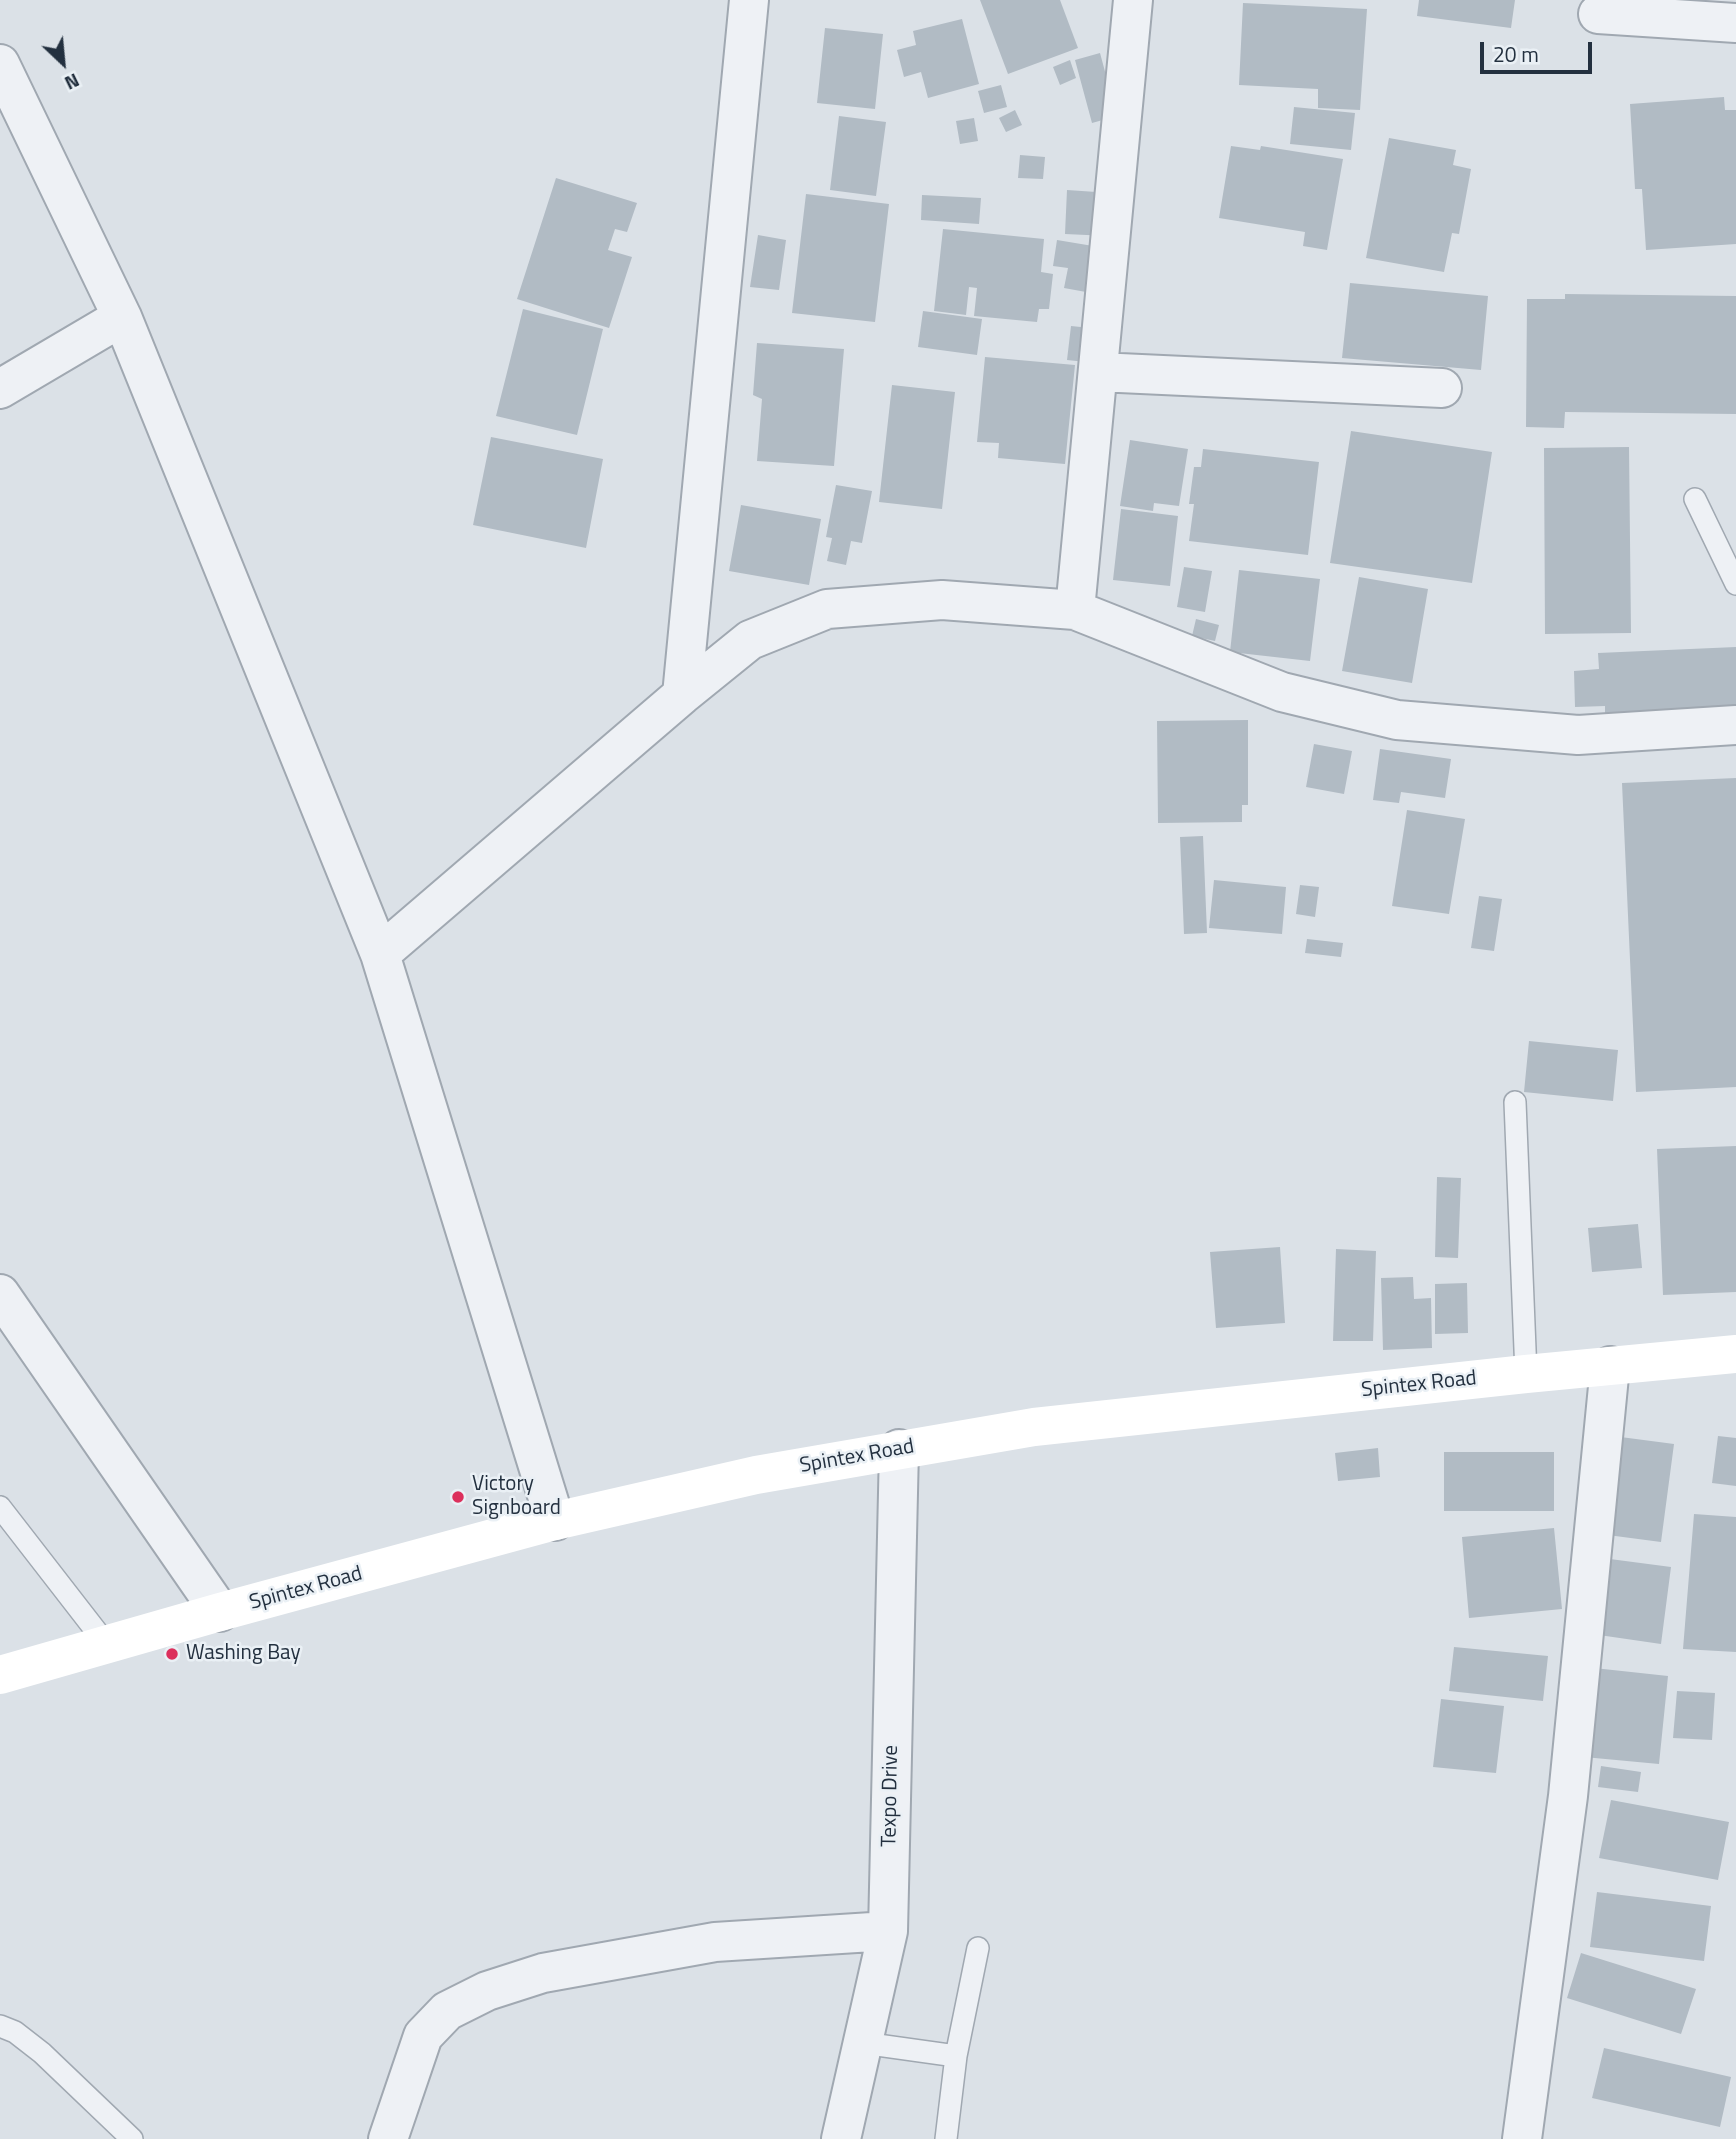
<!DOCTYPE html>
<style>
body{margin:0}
#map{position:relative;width:1736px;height:2139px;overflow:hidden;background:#dbe1e7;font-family:"Titillium Web",sans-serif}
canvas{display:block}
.north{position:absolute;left:28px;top:28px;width:70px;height:70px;-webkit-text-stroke:5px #eaf0f5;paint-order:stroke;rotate:154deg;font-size:19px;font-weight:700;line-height:28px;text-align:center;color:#23303f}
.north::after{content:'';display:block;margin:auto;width:24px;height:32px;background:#23303f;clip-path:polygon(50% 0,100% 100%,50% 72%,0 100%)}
.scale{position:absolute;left:1480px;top:42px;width:112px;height:32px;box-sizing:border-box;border:4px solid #23303f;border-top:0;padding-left:9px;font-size:21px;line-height:24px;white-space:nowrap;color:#23303f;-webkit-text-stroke:5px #eaf0f5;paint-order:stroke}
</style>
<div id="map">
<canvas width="1736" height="2139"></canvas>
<div class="north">N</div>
<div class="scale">20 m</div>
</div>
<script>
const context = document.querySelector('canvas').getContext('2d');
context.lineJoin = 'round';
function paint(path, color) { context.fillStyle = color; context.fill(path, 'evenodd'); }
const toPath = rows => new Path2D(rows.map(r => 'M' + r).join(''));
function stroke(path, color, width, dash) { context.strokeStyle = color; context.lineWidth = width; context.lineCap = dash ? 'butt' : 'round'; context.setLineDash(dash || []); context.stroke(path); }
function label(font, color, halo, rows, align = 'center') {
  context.font = font + ' "Titillium Web",sans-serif'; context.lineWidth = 5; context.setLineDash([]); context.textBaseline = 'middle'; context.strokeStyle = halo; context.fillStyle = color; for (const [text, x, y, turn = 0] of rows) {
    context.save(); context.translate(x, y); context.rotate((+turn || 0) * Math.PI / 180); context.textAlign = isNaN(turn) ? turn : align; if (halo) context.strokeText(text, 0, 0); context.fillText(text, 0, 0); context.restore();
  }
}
paint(toPath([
 [980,0,1060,0,1078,48,1008,74],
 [1419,0,1515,0,1511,28,1417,16],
 [1243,3,1367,9,1360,110,1318,108,1318,89,1239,85],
 [962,19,979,84,928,98,921,72,904,77,897,50,916,45,913,31],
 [825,28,883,34,875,109,817,103],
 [1100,53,1117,116,1092,123,1075,60],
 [1070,60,1076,78,1060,85,1053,67],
 [1001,85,1007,107,984,113,978,91],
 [1724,97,1725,110,1736,110,1736,244,1646,250,1642,189,1635,189,1630,104],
 [1294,107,1355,113,1351,150,1290,144],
 [1015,110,1022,125,1006,132,999,118],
 [839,116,886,122,876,196,830,190],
 [974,118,978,141,960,144,956,121],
 [1389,138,1456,150,1453,165,1471,169,1459,234,1452,233,1444,272,1366,258],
 [1231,146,1260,150,1261,146,1343,159,1327,250,1303,246,1305,232,1219,218],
 [1020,155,1045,157,1043,179,1018,178],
 [556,178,637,203,627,232,615,229,608,250,632,257,609,328,517,299],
 [1067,190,1111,193,1108,236,1065,234],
 [806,194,889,204,875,322,792,313],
 [922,195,981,198,979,224,921,220],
 [943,229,1044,239,1041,272,1053,274,1049,309,1039,309,1037,322,974,316,977,288,969,287,966,315,934,311],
 [758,235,786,240,779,290,750,287],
 [1057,240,1105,248,1097,294,1064,288,1068,268,1053,266],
 [1350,283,1488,296,1481,370,1342,358],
 [1565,294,1736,296,1736,414,1565,412,1564,428,1526,427,1527,299,1565,299],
 [523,309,603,329,577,435,496,416],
 [923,311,982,319,977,355,918,347],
 [1071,326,1100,329,1096,363,1067,360],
 [757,343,844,349,834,466,757,461,762,399,753,395],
 [985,357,1075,365,1065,464,998,458,999,443,977,442],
 [892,385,955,392,942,509,879,502],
 [1351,431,1492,452,1472,583,1330,563],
 [491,437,603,459,586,548,473,525],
 [1130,440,1188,449,1179,506,1154,503,1153,511,1120,506],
 [1629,447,1631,633,1545,634,1544,448],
 [1203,449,1319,462,1308,555,1189,541,1194,504,1189,504,1194,467,1201,467],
 [836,485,872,491,862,543,851,541,846,565,827,561,832,538,826,537],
 [741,505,821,519,809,585,729,571],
 [1121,509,1178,516,1170,586,1113,580],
 [1184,567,1212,571,1205,612,1177,607],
 [1239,570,1320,579,1310,661,1230,652],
 [1359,577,1428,589,1412,683,1342,671],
 [1196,619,1219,625,1215,641,1192,636],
 [1736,647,1736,710,1605,716,1605,706,1575,707,1574,671,1599,669,1598,653],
 [1248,720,1248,805,1242,805,1242,822,1158,823,1157,721],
 [1314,744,1352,751,1344,794,1306,787],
 [1380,749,1451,759,1445,798,1401,792,1399,803,1373,800],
 [1736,778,1736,1087,1636,1092,1622,783],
 [1407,810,1465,819,1449,914,1392,906],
 [1203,836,1207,933,1184,934,1180,837],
 [1214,880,1286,887,1282,934,1209,928],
 [1300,885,1319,887,1315,917,1296,914],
 [1479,896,1502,899,1494,951,1471,948],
 [1307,939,1343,943,1341,957,1305,953],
 [1529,1041,1618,1050,1613,1101,1524,1092],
 [1736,1146,1736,1292,1663,1295,1657,1149],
 [1437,1177,1461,1178,1458,1258,1435,1257],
 [1638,1224,1642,1268,1592,1272,1588,1228],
 [1280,1247,1285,1323,1216,1328,1210,1252],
 [1336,1249,1376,1251,1373,1341,1333,1341],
 [1413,1277,1414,1299,1431,1298,1432,1348,1383,1350,1381,1278],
 [1467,1283,1468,1333,1435,1334,1435,1284],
 [1613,1436,1674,1444,1661,1542,1600,1534],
 [1718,1436,1736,1438,1736,1486,1712,1483],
 [1378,1448,1380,1477,1338,1481,1335,1453],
 [1444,1452,1554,1452,1554,1511,1444,1511],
 [1694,1514,1736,1517,1736,1652,1683,1649],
 [1554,1528,1562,1609,1469,1618,1462,1537],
 [1610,1559,1671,1567,1661,1644,1599,1635],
 [1454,1647,1548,1656,1543,1701,1449,1691],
 [1594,1668,1668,1676,1659,1764,1584,1757],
 [1677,1691,1715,1693,1712,1740,1673,1738],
 [1441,1699,1504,1706,1496,1773,1433,1767],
 [1601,1766,1641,1772,1638,1792,1598,1787],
 [1611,1800,1729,1822,1718,1880,1599,1858],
 [1597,1892,1711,1906,1704,1961,1590,1947],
 [1581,1953,1696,1989,1681,2034,1567,1998],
 [1604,2048,1731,2077,1720,2127,1592,2098]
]), '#b1bbc4');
const lane = toPath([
 [1695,499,1736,584],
 [1515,1102,1526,1374],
 [0,1507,107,1645],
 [0,2026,15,2032,42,2053,132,2139],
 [863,2043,956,2056],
 [946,2139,956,2056,978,1948]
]);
const street = toPath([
 [1598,14,1736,23],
 [0,64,122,317,380,954,555,1521],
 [1098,372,1442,388],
 [0,389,122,317],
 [1075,610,1133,0],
 [682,695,749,0],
 [380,954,682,695,750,640,827,609,942,600,1075,610,1282,692,1397,720,1578,735,1736,725],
 [0,1294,220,1612],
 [388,2139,423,2036,447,2011,487,1991,543,1973,715,1942,888,1931],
 [841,2139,888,1931,899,1449],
 [1522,2139,1568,1796,1610,1366]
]);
stroke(lane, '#a0a8b1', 24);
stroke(street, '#a0a8b1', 42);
stroke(lane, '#eef1f5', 21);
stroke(street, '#eef1f5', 38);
stroke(toPath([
 [0,1675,220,1612,555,1521,756,1475,1034,1427,1526,1374,1736,1354]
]), '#fff', 38);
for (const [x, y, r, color] of [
 [458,1497,7,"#dc305c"],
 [172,1654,7,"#dc305c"]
]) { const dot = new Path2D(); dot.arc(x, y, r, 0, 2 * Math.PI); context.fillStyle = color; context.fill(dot); stroke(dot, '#eaf0f5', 2.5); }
label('21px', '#23303f', '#eaf0f5', [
 ["Spintex Road",1419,1385,-6],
 ["Spintex Road",857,1457,-10],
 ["Spintex Road",306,1589,-15],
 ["Texpo Drive",891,1796,-89]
]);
label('21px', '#23303f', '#eaf0f5', [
 ["Victory",472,1485],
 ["Signboard",472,1509],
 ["Washing Bay",186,1654]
], 'left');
</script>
